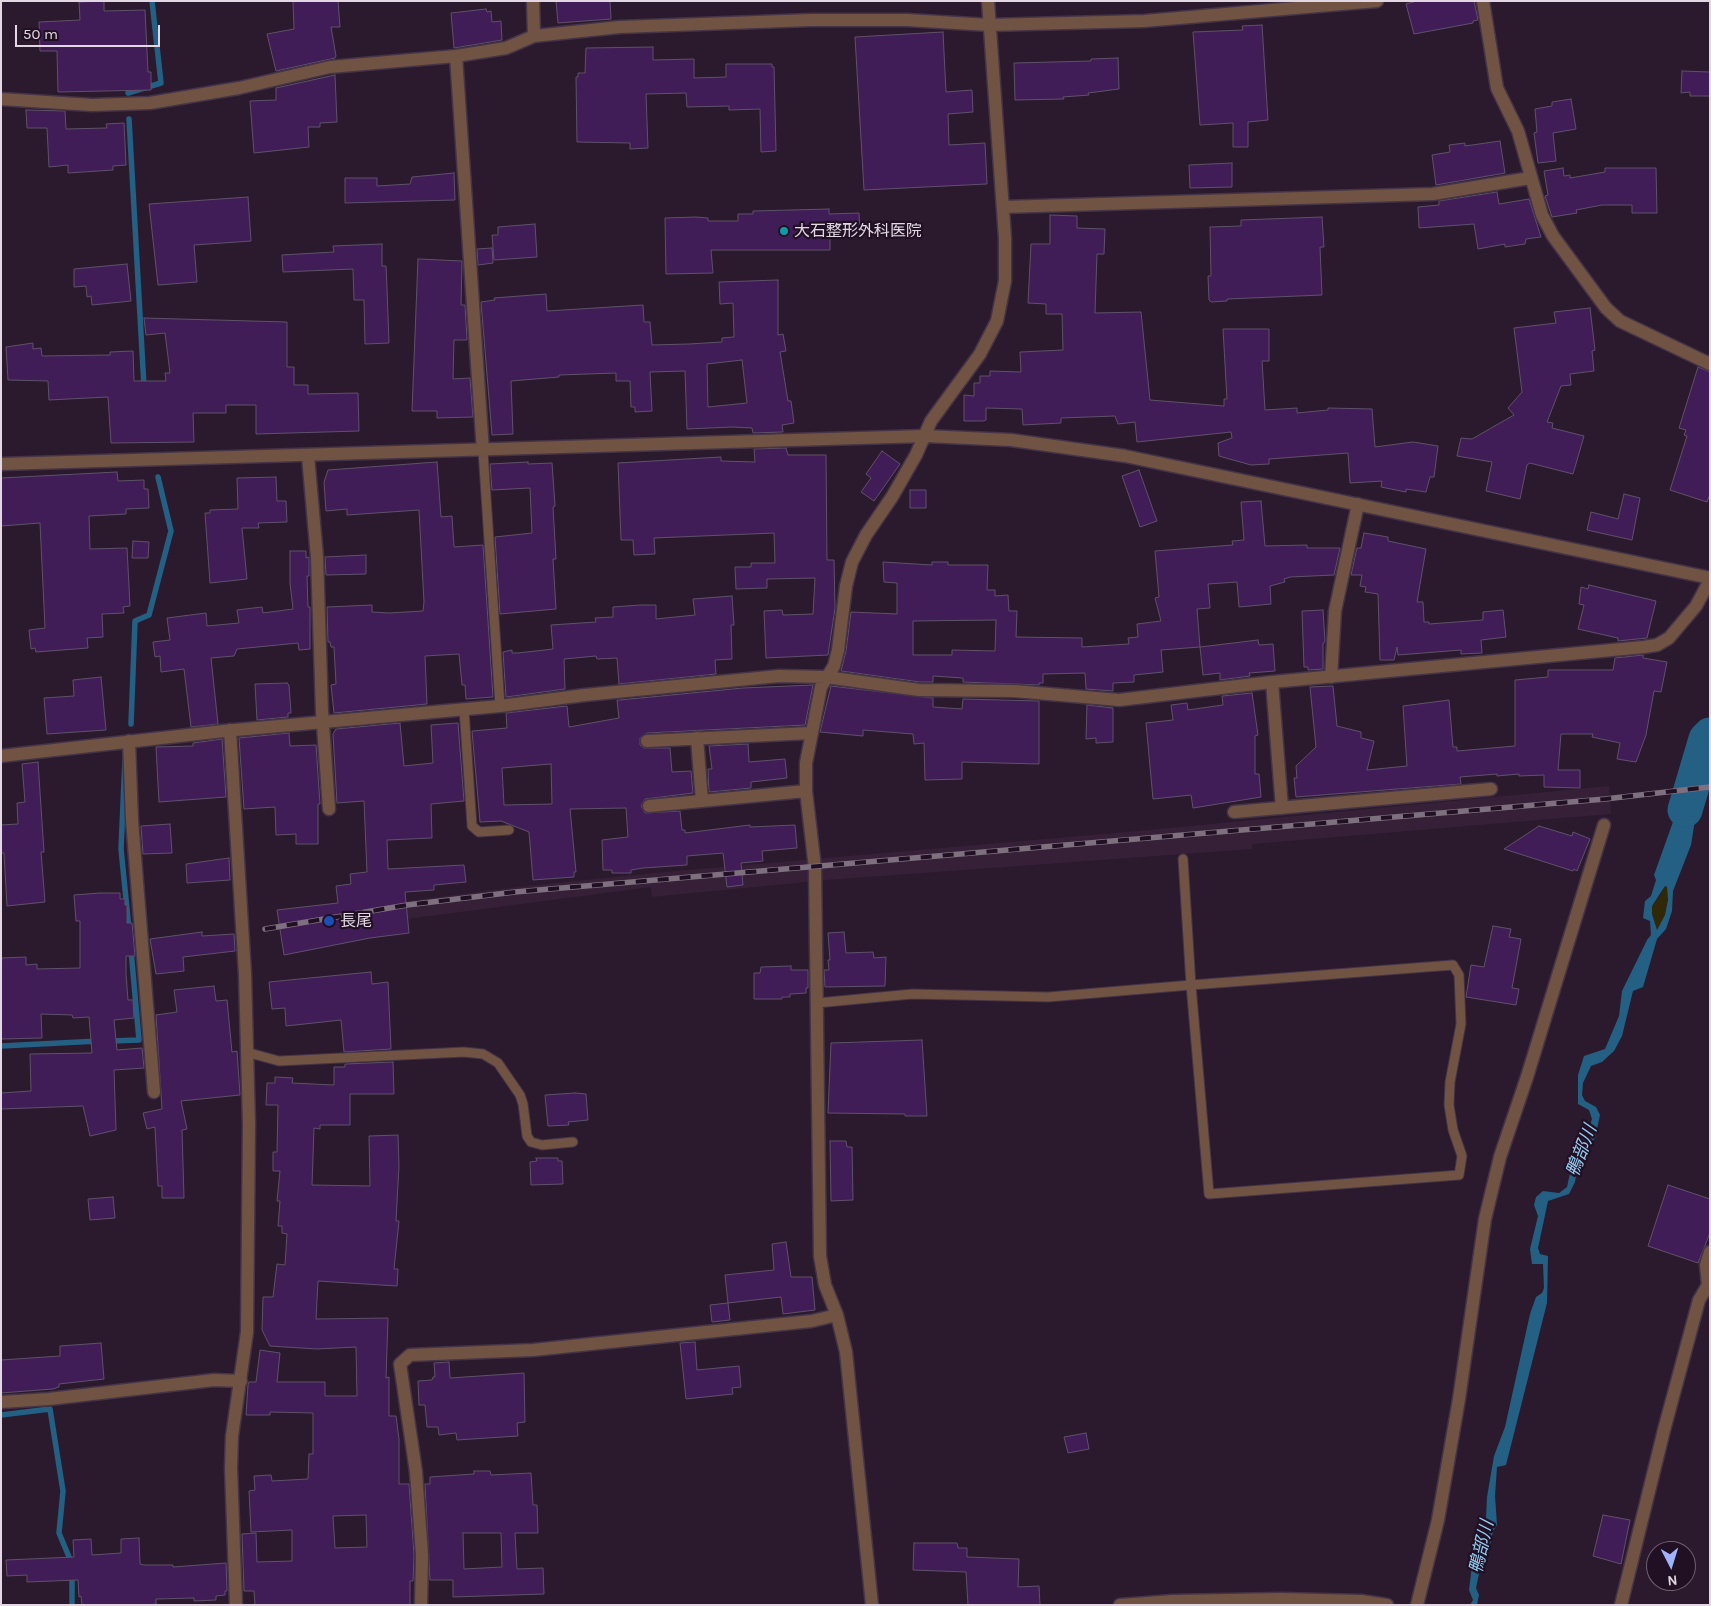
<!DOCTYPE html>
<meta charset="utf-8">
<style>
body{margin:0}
#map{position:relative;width:1711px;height:1606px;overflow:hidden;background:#2b1a2d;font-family:Karla,sans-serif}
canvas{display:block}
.frame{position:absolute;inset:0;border:2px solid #e3d7e4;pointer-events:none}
.north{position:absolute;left:1646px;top:1541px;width:50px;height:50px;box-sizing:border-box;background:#211023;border:1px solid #6f6070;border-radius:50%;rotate:175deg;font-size:14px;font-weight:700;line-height:20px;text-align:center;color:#e3d7e4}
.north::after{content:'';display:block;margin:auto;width:18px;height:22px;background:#a0b3fd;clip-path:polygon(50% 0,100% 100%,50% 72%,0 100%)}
.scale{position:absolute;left:15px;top:25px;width:145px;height:22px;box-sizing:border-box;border:2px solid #e3d7e4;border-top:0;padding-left:6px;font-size:15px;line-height:18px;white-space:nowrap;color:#e3d7e4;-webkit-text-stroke:4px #211023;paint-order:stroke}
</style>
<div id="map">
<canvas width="1711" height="1606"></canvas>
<div class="frame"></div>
<div class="north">N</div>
<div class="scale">50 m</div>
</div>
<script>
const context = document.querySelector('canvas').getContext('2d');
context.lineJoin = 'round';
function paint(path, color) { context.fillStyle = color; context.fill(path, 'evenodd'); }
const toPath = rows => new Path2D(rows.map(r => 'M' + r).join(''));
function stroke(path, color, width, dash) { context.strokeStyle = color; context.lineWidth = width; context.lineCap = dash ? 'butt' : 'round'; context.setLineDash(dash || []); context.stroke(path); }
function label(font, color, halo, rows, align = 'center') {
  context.font = font + ' Karla,"Noto Sans JP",sans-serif'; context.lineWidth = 4.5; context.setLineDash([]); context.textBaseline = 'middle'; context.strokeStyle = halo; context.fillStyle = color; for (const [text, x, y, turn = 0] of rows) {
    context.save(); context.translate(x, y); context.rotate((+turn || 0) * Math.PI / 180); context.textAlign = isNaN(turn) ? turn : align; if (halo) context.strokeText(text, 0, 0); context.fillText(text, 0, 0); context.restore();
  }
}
paint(toPath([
 [1609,786,1611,814,1252,844,1252,849,826,880,652,897,651,887,407,919,407,901,518,887,654,873,1138,831]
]), '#362038');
paint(toPath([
 [1665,886,1667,886,1668,900,1665,915,1657,930,1652,914,1652,906,1660,896]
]), '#302806');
paint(toPath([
 [1694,763,1704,763,1691,845,1673,891,1672,911,1666,929,1657,939,1643,987,1633,991,1622,1036,1614,1051,1602,1062,1591,1066,1583,1083,1582,1095,1585,1101,1596,1107,1600,1115,1595,1138,1579,1160,1575,1182,1569,1194,1548,1201,1538,1248,1540,1254,1548,1256,1547,1303,1506,1465,1497,1467,1495,1496,1497,1525,1493,1531,1487,1559,1481,1564,1476,1588,1479,1595,1477,1605,1470,1605,1473,1600,1469,1590,1472,1566,1485,1539,1487,1497,1494,1456,1505,1427,1530,1314,1536,1297,1542,1293,1544,1288,1543,1264,1532,1264,1530,1249,1538,1216,1534,1205,1536,1197,1543,1191,1559,1193,1567,1187,1574,1155,1588,1132,1592,1119,1589,1110,1578,1104,1578,1075,1584,1056,1605,1049,1619,1016,1622,991,1647,940,1651,935,1650,921,1643,918,1645,901,1651,896,1656,880,1654,875],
 [1665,886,1667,887,1668,900,1665,915,1657,930,1652,914,1652,906]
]), '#236083');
stroke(toPath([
 [128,93,161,83,152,1],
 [129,119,144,387],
 [131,724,135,621,149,615,171,531,158,477],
 [125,759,121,849,129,929],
 [111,1041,139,1040,131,950],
 [1,1046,99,1041],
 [1,1415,50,1409,63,1491,59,1533,72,1564],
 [72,1605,72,1574]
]), '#236083', 5.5);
stroke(toPath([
 [1685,810,1706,739,1710,735]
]), '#236083', 35);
const building = toPath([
 [104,1,104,11,145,10,148,72,151,72,151,90,58,92,57,51,40,51,39,22,80,20,79,2,104,1],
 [293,1,338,1,340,27,331,27,336,56,335,58,276,71,267,34,294,29,293,1],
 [556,1,610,1,611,19,558,23,556,1],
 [1417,1,1474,1,1478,20,1473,21,1473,23,1414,34,1406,4,1417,1],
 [486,9,487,12,491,11,492,22,501,21,502,40,454,48,451,13,486,9],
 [1262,25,1268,120,1248,122,1248,147,1233,147,1233,123,1200,125,1193,32,1243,30,1242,26,1262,25],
 [943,32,946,92,972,90,973,112,948,114,949,145,985,143,987,184,864,190,855,37,943,32],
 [653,47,653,60,694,59,694,78,726,77,726,64,772,64,772,67,774,67,776,151,761,152,760,109,729,110,729,106,687,107,686,93,646,94,648,148,630,149,630,143,577,142,576,77,578,77,578,73,585,73,586,48,653,47],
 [1118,58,1119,89,1088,93,1089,95,1063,97,1064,99,1015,100,1014,63,1091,61,1091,59,1118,58],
 [1682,71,1710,72,1710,96,1690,96,1690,92,1681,93,1682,71],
 [335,75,337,122,320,123,320,127,308,127,309,147,254,153,250,101,276,100,276,88,335,75],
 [1571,99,1576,129,1553,133,1556,161,1538,163,1534,133,1537,132,1535,109,1552,106,1552,102,1571,99],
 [26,110,65,111,66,129,107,128,106,124,124,123,126,165,113,166,113,170,68,173,68,165,49,167,47,128,27,128,26,110],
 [1500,141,1505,173,1436,185,1432,155,1450,152,1449,145,1465,143,1465,146,1500,141],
 [1232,163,1232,187,1190,188,1189,165,1232,163],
 [1563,168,1564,176,1570,175,1570,178,1605,172,1605,168,1656,168,1657,213,1632,213,1632,205,1602,205,1576,210,1577,213,1552,217,1545,196,1548,195,1544,171,1563,168],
 [454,173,455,200,345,203,345,178,377,178,377,186,410,184,412,177,454,173],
 [1497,192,1499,204,1529,199,1541,237,1526,239,1525,244,1505,247,1505,244,1478,249,1474,224,1419,228,1418,207,1439,205,1439,201,1497,192],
 [248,197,251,241,194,245,197,282,158,285,149,204,248,197],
 [829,209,829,214,859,213,860,233,830,234,830,250,711,250,713,273,666,274,665,218,696,217,708,218,708,221,738,221,738,214,753,214,753,211,829,209],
 [1050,215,1077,216,1077,228,1105,229,1104,254,1097,254,1095,313,1141,312,1150,400,1224,406,1224,399,1227,399,1223,329,1269,329,1269,361,1262,361,1265,410,1297,408,1297,413,1328,410,1328,408,1372,409,1375,447,1413,442,1438,446,1434,477,1430,477,1426,492,1406,489,1406,492,1381,487,1382,481,1350,483,1348,453,1269,459,1269,464,1251,465,1219,456,1218,443,1232,438,1231,432,1137,442,1135,422,1118,424,1115,416,1061,418,1061,423,1023,425,1022,409,986,408,986,420,983,421,964,421,964,395,974,396,974,383,980,383,980,376,990,376,990,371,1021,372,1020,352,1063,350,1062,314,1046,314,1046,304,1028,303,1031,244,1050,244,1050,215],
 [1322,217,1324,247,1320,247,1322,295,1227,299,1227,301,1211,302,1209,300,1208,276,1211,276,1210,227,1241,226,1241,220,1322,217],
 [535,224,537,257,494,260,492,235,498,235,498,227,535,224],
 [382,244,382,266,386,266,387,289,389,343,365,344,364,300,354,300,353,269,283,272,282,255,334,252,333,246,382,244],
 [492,248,493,263,478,265,477,249,492,248],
 [418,259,462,261,461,305,465,305,467,340,454,340,453,379,470,378,473,417,437,418,437,411,412,411,418,259],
 [127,264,131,301,92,305,91,296,87,297,86,286,74,287,74,269,127,264],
 [778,280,778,335,783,334,786,351,780,352,788,401,791,401,794,423,782,425,783,432,753,433,752,428,732,427,687,429,685,371,650,372,652,411,635,412,635,407,631,407,630,381,616,381,616,373,559,375,559,377,511,381,513,434,492,435,481,302,495,300,494,298,546,294,547,311,643,305,644,322,650,322,652,345,689,344,722,342,722,338,734,337,733,303,720,304,719,282,778,280],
 [742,360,747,403,708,407,707,364,742,360],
 [1590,308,1595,350,1592,351,1594,371,1570,374,1571,385,1561,386,1547,422,1553,423,1552,428,1584,436,1573,474,1530,463,1527,465,1520,499,1486,491,1492,462,1457,456,1461,438,1472,439,1514,415,1508,408,1522,392,1514,328,1556,323,1554,312,1590,308],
 [144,318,287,322,287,367,294,367,294,385,308,385,308,394,358,393,359,431,256,434,256,405,226,405,226,413,193,413,194,442,111,443,108,397,49,400,48,381,8,380,6,347,33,343,33,349,41,348,42,356,110,355,110,352,133,351,134,381,166,381,165,373,170,373,165,333,146,335,144,318],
 [1698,367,1710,372,1710,494,1707,502,1670,490,1687,436,1684,435,1686,430,1679,428,1698,367],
 [786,448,788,455,826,455,827,560,834,560,835,608,828,655,766,658,764,611,782,610,783,615,813,614,815,578,767,579,767,588,736,589,735,567,751,567,751,563,775,563,774,533,654,538,655,554,634,555,633,540,621,540,618,463,721,457,721,461,755,462,754,449,786,448],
 [882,451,900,464,874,501,861,492,871,478,866,474,882,451],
 [437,462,441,517,452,516,454,547,483,545,493,697,466,699,465,685,462,685,459,654,425,656,427,704,334,713,331,685,336,684,334,647,331,647,330,642,328,642,327,607,372,605,372,612,389,613,423,611,424,602,419,510,347,515,347,509,326,511,324,482,328,470,437,462],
 [528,462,528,464,552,463,555,506,553,507,556,559,553,559,556,609,500,614,495,537,532,533,530,488,492,490,490,464,528,462],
 [1139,470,1157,521,1140,527,1122,476,1139,470],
 [117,472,118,481,144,480,144,489,148,489,149,508,126,509,126,514,89,516,90,549,127,548,130,606,123,607,124,613,102,614,103,637,87,638,88,648,36,652,35,648,31,649,29,630,45,628,40,523,1,526,1,478,117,472],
 [276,477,277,501,286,501,287,522,258,523,259,528,242,528,247,579,210,583,205,513,210,513,210,510,238,509,237,478,276,477],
 [910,490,926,490,926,508,910,508,910,490],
 [1624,494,1640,498,1632,540,1587,530,1591,512,1618,519,1624,494],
 [1261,501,1265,546,1307,545,1307,548,1340,548,1334,575,1290,577,1284,579,1285,582,1270,586,1271,604,1239,607,1237,582,1208,584,1210,608,1197,609,1200,647,1161,650,1163,672,1134,675,1134,682,1113,683,1113,691,1086,689,1085,673,1043,674,1043,683,1039,683,1039,685,963,682,963,678,933,676,933,682,920,682,841,671,846,651,851,612,897,614,897,583,884,582,883,562,932,565,932,562,948,562,948,565,988,565,987,590,995,590,995,596,1008,595,1009,611,1017,611,1016,637,1082,638,1082,647,1129,644,1128,638,1138,637,1137,624,1161,621,1155,598,1159,597,1155,551,1233,545,1232,541,1244,540,1241,502,1261,501],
 [996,620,995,651,952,650,952,655,913,655,913,621,996,620],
 [1364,533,1388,537,1388,541,1426,549,1417,602,1423,602,1424,622,1429,622,1429,624,1483,620,1483,612,1503,610,1506,637,1481,640,1482,653,1461,654,1461,650,1398,655,1397,647,1394,660,1380,660,1378,594,1365,592,1366,587,1360,586,1362,575,1351,575,1357,548,1361,548,1364,533],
 [133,541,149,542,148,558,132,558,133,541],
 [290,551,306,551,306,558,309,557,309,576,307,576,308,607,310,607,310,649,299,650,298,643,237,649,234,656,211,658,218,724,191,727,184,669,161,672,160,656,155,657,153,642,170,640,167,618,206,613,207,626,239,623,237,610,262,607,263,613,293,609,290,583,290,551],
 [366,555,366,574,326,575,325,557,366,555],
 [1589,585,1656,601,1647,638,1618,641,1618,638,1578,629,1584,605,1579,604,1581,587,1588,589,1589,585],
 [732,596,734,625,731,625,732,659,715,660,716,674,619,684,617,658,597,659,596,656,564,659,565,689,506,697,503,652,512,650,512,653,518,653,553,649,551,625,596,622,595,618,613,617,613,607,640,605,656,605,656,619,695,615,693,599,732,596],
 [1323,610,1325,641,1323,644,1323,669,1308,670,1308,667,1304,667,1302,611,1323,610],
 [1258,640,1259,645,1273,644,1275,671,1249,673,1250,676,1220,680,1220,673,1203,675,1200,647,1258,640],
 [1643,655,1643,658,1667,662,1661,692,1654,691,1646,735,1636,762,1617,759,1620,743,1592,737,1593,734,1561,734,1558,770,1580,770,1580,788,1544,787,1544,775,1519,776,1519,774,1497,776,1497,774,1460,777,1461,784,1296,797,1294,778,1297,778,1296,766,1316,747,1310,687,1333,686,1337,726,1361,732,1361,738,1374,741,1367,770,1407,766,1403,706,1449,700,1453,747,1457,747,1457,751,1515,746,1515,680,1548,677,1548,670,1613,670,1615,658,1643,655],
 [101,677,106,730,47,734,44,698,74,696,73,680,101,677],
 [287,683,289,685,291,713,288,713,288,717,257,720,255,684,287,683],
 [813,685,805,725,647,733,640,738,640,745,644,748,670,748,672,772,691,771,693,793,645,799,641,806,645,813,680,811,682,830,685,830,685,833,750,825,750,827,795,825,797,848,762,851,763,861,741,863,743,885,727,887,723,853,687,856,687,865,643,868,631,870,631,873,612,873,612,870,603,870,602,840,628,837,626,808,570,809,576,872,574,872,574,877,533,880,529,832,501,821,480,822,472,731,507,728,506,713,567,706,569,727,619,718,617,700,620,700,743,688,813,685],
 [551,764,552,804,504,805,502,768,551,764],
 [831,686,933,698,933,707,962,709,963,699,1039,701,1039,764,962,762,962,779,925,780,924,743,914,744,913,734,863,730,863,736,820,732,831,686],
 [1252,693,1258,735,1255,736,1255,774,1259,774,1261,797,1193,808,1191,795,1153,799,1146,723,1173,720,1171,705,1187,703,1188,710,1223,705,1222,696,1252,693],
 [1087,705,1113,708,1113,742,1096,743,1096,738,1086,739,1087,705],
 [400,723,404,766,433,763,431,725,458,723,464,801,431,804,432,838,387,840,388,869,464,865,466,882,434,885,434,890,405,892,409,933,370,938,284,955,277,910,338,903,336,886,351,884,350,874,367,872,364,801,337,803,333,734,336,729,400,723],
 [289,733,290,746,316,745,320,804,318,804,318,844,296,844,296,834,276,835,275,807,244,809,239,738,289,733],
 [222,739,226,797,159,802,156,747,193,746,193,743,222,739],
 [748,744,749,762,785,759,787,778,751,782,751,788,709,792,708,769,712,769,709,746,748,744],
 [38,762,44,852,41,852,45,902,7,906,4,853,1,853,1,825,18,824,17,803,25,802,22,764,38,762],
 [170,824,172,853,143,854,141,826,170,824],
 [1539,826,1572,836,1573,832,1590,839,1577,871,1574,869,1573,871,1504,849,1539,826],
 [229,858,230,880,187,883,186,864,229,858],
 [100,893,120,893,120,899,125,899,125,905,127,905,127,923,132,923,135,956,126,956,126,974,128,1000,133,1000,134,1018,114,1020,117,1050,142,1048,144,1068,114,1070,116,1130,90,1136,83,1106,1,1109,1,1093,31,1091,30,1054,92,1053,89,1017,73,1018,72,1015,41,1014,42,1038,1,1039,1,966,2,958,26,957,26,965,37,964,37,969,80,968,80,921,76,921,74,895,100,893],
 [1493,926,1511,929,1509,937,1521,939,1512,988,1519,989,1516,1005,1466,997,1471,965,1484,967,1493,926],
 [202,932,202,936,234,934,235,951,183,957,184,971,156,974,150,939,202,932],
 [844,932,846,953,873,952,874,958,886,957,885,986,825,987,824,970,829,970,828,960,830,960,828,933,844,932],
 [791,966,791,970,808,970,808,988,806,988,806,993,790,994,790,997,782,997,782,999,754,999,754,973,760,973,761,967,791,966],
 [371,972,372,984,388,982,391,1049,344,1052,341,1020,286,1026,285,1008,272,1009,269,982,371,972],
 [214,986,216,1001,227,1000,232,1052,237,1051,240,1095,181,1101,187,1129,182,1130,184,1198,162,1198,162,1186,158,1186,155,1127,147,1129,143,1113,162,1109,156,1015,177,1012,174,990,214,986],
 [922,1040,927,1116,905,1116,905,1114,828,1113,831,1043,922,1040],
 [393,1062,394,1094,350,1094,350,1125,320,1125,320,1129,314,1128,312,1185,370,1186,369,1136,398,1135,399,1166,396,1221,399,1221,394,1269,398,1269,397,1286,318,1281,316,1319,388,1318,386,1378,389,1377,389,1416,396,1416,399,1439,399,1484,409,1484,414,1555,413,1581,410,1581,410,1605,255,1605,254,1591,244,1591,242,1534,256,1533,257,1562,292,1561,292,1530,251,1532,249,1491,255,1490,254,1476,271,1475,272,1481,308,1479,309,1454,313,1454,313,1413,270,1412,270,1415,246,1415,248,1385,249,1382,256,1382,260,1350,280,1353,277,1382,325,1382,325,1396,357,1396,356,1347,317,1349,270,1346,262,1330,263,1297,273,1297,277,1264,285,1265,287,1234,282,1233,282,1226,278,1226,280,1201,277,1201,280,1171,273,1171,273,1152,277,1152,278,1105,266,1105,267,1083,275,1083,275,1077,293,1078,292,1083,334,1085,334,1067,345,1067,345,1064,393,1062],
 [366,1515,367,1547,335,1548,333,1516,366,1515],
 [575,1093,586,1094,588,1120,568,1122,569,1125,548,1126,545,1095,575,1093],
 [830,1141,846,1141,847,1147,852,1147,853,1200,831,1201,830,1141],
 [536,1158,558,1158,558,1161,562,1161,563,1184,531,1185,530,1162,537,1161,536,1158],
 [1668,1185,1710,1199,1710,1233,1698,1263,1648,1246,1668,1185],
 [113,1197,115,1218,90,1220,88,1199,113,1197],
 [786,1242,791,1277,812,1277,815,1310,783,1314,781,1297,728,1303,725,1275,774,1270,772,1244,786,1242],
 [728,1303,730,1320,712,1322,710,1305,728,1303],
 [695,1342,697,1370,739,1366,741,1387,732,1388,733,1394,686,1399,680,1343,695,1342],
 [101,1343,104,1379,59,1384,59,1387,53,1389,1,1393,1,1360,60,1356,60,1346,101,1343],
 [449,1362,450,1378,524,1373,525,1422,517,1423,518,1436,457,1440,456,1433,439,1435,438,1427,427,1427,425,1405,419,1405,418,1381,432,1380,433,1377,435,1377,434,1363,449,1362],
 [1086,1433,1089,1449,1068,1453,1064,1437,1086,1433],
 [474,1471,490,1471,491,1475,531,1473,533,1505,537,1505,538,1533,515,1533,517,1569,543,1568,544,1594,453,1597,453,1580,430,1580,425,1484,430,1484,430,1477,474,1474,474,1471],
 [463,1533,501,1533,502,1567,464,1569,463,1533],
 [1603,1515,1630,1520,1621,1564,1593,1556,1603,1515],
 [139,1538,140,1564,144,1565,173,1565,173,1567,226,1563,227,1591,225,1591,225,1595,216,1596,216,1600,194,1601,194,1598,156,1599,156,1604,149,1605,82,1605,81,1596,79,1597,78,1580,27,1582,27,1575,7,1576,6,1560,74,1557,73,1540,91,1539,92,1555,121,1553,121,1539,139,1538],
 [914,1543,957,1543,958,1548,967,1548,967,1557,1019,1559,1018,1587,1039,1586,1040,1605,968,1605,966,1572,913,1570,914,1543]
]);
paint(building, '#411d58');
stroke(building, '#5f516a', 1);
const service = toPath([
 [483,451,500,706],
 [464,709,472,826,479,832,509,830],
 [817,1003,912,994,1048,997,1191,985,1453,965,1459,975,1461,1024,1450,1082,1449,1105,1453,1130,1462,1156,1459,1175,1209,1194,1191,985,1183,859],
 [246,1052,279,1061,464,1052,483,1054,498,1063,520,1095,523,1104,527,1136,531,1142,542,1145,573,1142]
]);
const minor = toPath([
 [533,1,534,36],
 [1483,1,1497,88,1518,131,1542,215,1553,236,1606,308,1620,321,1710,364],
 [456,56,483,451],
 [1,99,92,105,150,103,239,88,330,67,456,56,506,48,534,36,620,27,811,20,907,20,989,25,1144,21,1377,1],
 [1003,207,1433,194,1530,178],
 [308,456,317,557,322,711,329,809],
 [1331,677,1335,611,1358,504],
 [1272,682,1282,808],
 [230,730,245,974,249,1124,247,1332,232,1436,231,1468,236,1605],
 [697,738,702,801],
 [129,741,132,820,154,1092],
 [647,741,810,733],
 [1,756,224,731,500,706,585,695,779,676,826,677,919,690,1014,691,1119,700,1272,682,1644,647,1657,645,1669,638,1696,606,1710,580],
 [649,806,806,791],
 [1234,812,1491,789],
 [1,1402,49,1399,214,1380,241,1381],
 [421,1605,422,1555,416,1472,400,1364,410,1355,533,1350,812,1321,837,1315],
 [872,1605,846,1352,837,1315,825,1285,820,1256,815,868,806,791,806,763,821,687,834,666,838,650,846,586,852,562,866,535,892,497,916,455,931,421,980,354,997,321,1005,281,1005,238,988,1],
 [1120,1605,1173,1601,1281,1599,1361,1601,1387,1605],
 [1417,1605,1438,1520,1459,1399,1485,1219,1500,1157,1527,1077,1604,825],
 [1621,1605,1664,1430,1699,1300,1708,1285,1706,1265,1710,1252]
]);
const tertiary = toPath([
 [1,464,925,436,1011,440,1125,456,1710,578]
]);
stroke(service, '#453447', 11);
stroke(minor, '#453447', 15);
stroke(tertiary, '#453447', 15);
stroke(service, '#705343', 9);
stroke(minor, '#705343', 12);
stroke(tertiary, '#705343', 12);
const rail = toPath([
 [265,929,407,905,515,892,1605,799,1710,787]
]);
stroke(rail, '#7f7080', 5.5);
stroke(rail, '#211023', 4, [11]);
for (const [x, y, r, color] of [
 [784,231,5,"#0f9aa8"],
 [329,921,6,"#1a4fb4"]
]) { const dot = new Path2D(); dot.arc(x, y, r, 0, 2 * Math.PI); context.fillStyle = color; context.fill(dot); stroke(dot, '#211023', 2); }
label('16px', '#e3d7e4', '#211023', [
 ["大石整形外科医院",794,231],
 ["長尾",340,921]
], 'left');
label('italic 18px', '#93cef4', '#211023', [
 ["鴨部川",1582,1151,-69],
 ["鴨部川",1482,1547,-77]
]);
</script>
